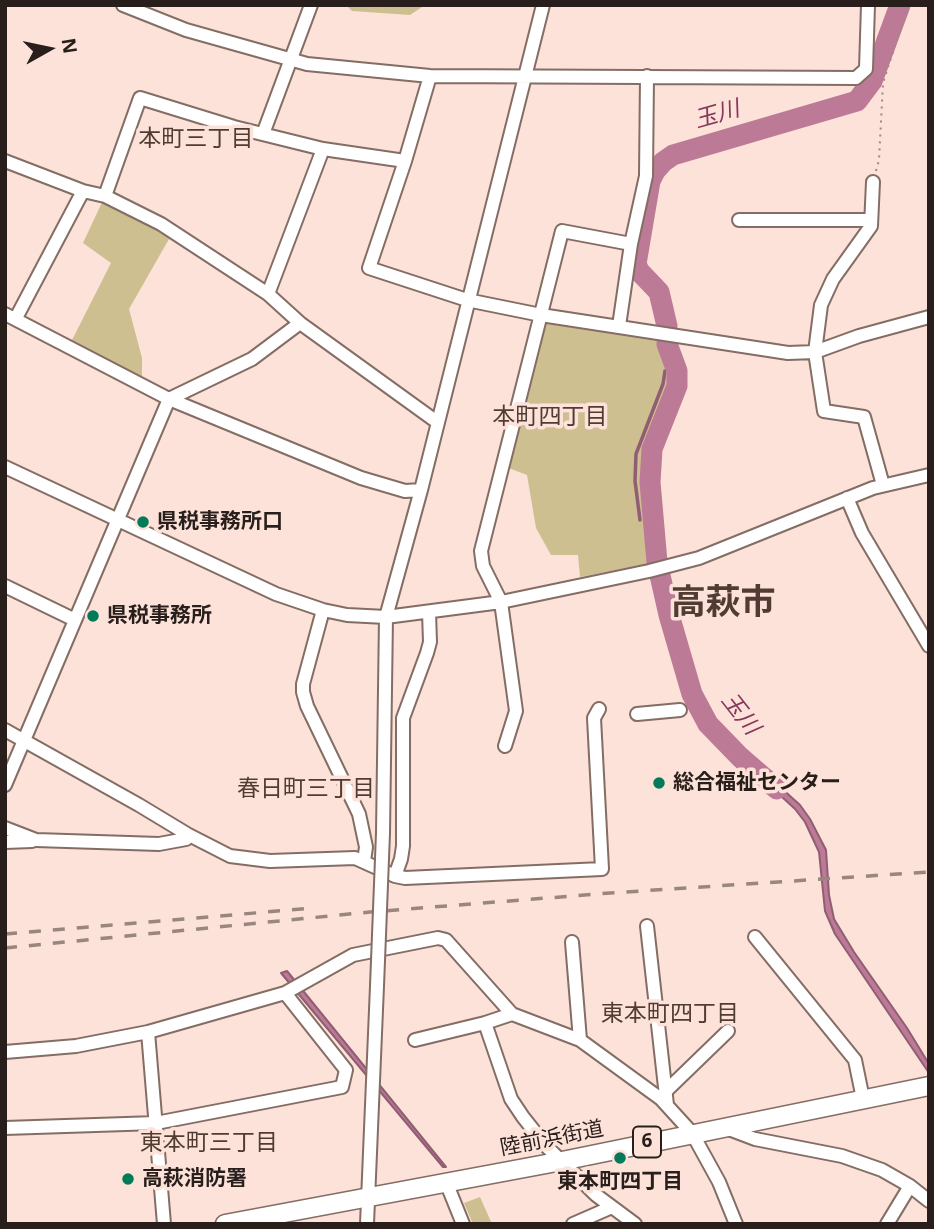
<!DOCTYPE html>
<meta charset="utf-8">
<style>
body{margin:0}
#map{position:relative;width:934px;height:1229px;overflow:hidden;background:#fce2d8;font-family:"Open Sans",sans-serif}
canvas{display:block}
.frame{position:absolute;inset:0;border:7px solid #281e1b;pointer-events:none}
.north{position:absolute;left:14px;top:14px;width:70px;height:70px;-webkit-text-stroke:5px #fce2d8;paint-order:stroke;rotate:81deg;font-size:19px;font-weight:700;line-height:28px;text-align:center;color:#281e1b}
.north::after{content:'';display:block;margin:auto;width:24px;height:32px;background:#281e1b;clip-path:polygon(50% 0,100% 100%,50% 72%,0 100%)}
</style>
<div id="map">
<canvas width="934" height="1229"></canvas>
<div class="frame"></div>
<div class="north">N</div>
</div>
<script>
const context = document.querySelector('canvas').getContext('2d');
context.lineJoin = 'round';
function paint(path, color) { context.fillStyle = color; context.fill(path, 'evenodd'); }
const toPath = rows => new Path2D(rows.map(r => 'M' + r).join(''));
function stroke(path, color, width, dash) { context.strokeStyle = color; context.lineWidth = width; context.lineCap = dash ? 'butt' : 'round'; context.setLineDash(dash || []); context.stroke(path); }
function label(font, color, halo, rows, align = 'center') {
  context.font = font + ' "Open Sans","Noto Sans JP",sans-serif'; context.lineWidth = 7; context.setLineDash([]); context.textBaseline = 'middle'; context.strokeStyle = halo; context.fillStyle = color; for (const [text, x, y, turn = 0] of rows) {
    context.save(); context.translate(x, y); context.rotate((+turn || 0) * Math.PI / 180); context.textAlign = isNaN(turn) ? turn : align; if (halo) context.strokeText(text, 0, 0); context.fillText(text, 0, 0); context.restore();
  }
}
paint(toPath([
 [346,5,425,5,410,15,352,11],
 [105,196,173,232,129,309,142,358,142,384,69,346,111,263,83,243],
 [544,316,657,333,671,353,678,378,656,435,651,460,657,562,580,577,578,555,551,555,536,528,527,475,506,467],
 [480,1197,492,1224,473,1224,464,1203]
]), '#cebf91');
const water = toPath([
 [759,768,800,805,810,819,826,850,829,895,834,919,854,952,907,1028,929,1064,929,1073,835,934,825,911,819,852,805,822,795,809,755,772,759,768],
 [287,971,446,1167,443,1167,281,973,287,971]
]);
paint(water, '#bc7a97');
stroke(water, '#905e72', 2);
stroke(toPath([
 [640,520,635,481,636,454,663,384,665,371]
]), '#905e72', 3.5);
stroke(toPath([
 [667,326,659,292,639,271,636,264,650,181,655,171,663,162,673,155,857,101,872,81,900,5],
 [667,344,677,371,677,386,652,449,650,482,657,562,669,615,692,694,708,724,740,757,777,789]
]), '#bc7a97', 21);
const minor = toPath([
 [123,5,186,30,307,64,430,76,856,78,866,69,868,5],
 [430,76,405,161,369,268,467,300,541,315,788,353,815,352,859,336,929,317],
 [263,134,311,5],
 [5,161,83,191,105,196,161,224,268,294,300,323,437,422],
 [873,182,871,226,833,279,821,305,815,352,824,411,864,417,883,485],
 [105,196,140,98,234,127,323,149,405,161],
 [739,220,871,220],
 [268,294,323,149],
 [5,314,169,399,252,359,300,323],
 [16,318,83,191],
 [619,326,631,244,646,176,647,76],
 [5,467,276,594,323,610,347,615,386,617,501,602,649,571,699,558,873,488,929,475],
 [847,498,862,533,929,646],
 [5,586,75,620],
 [323,610,303,684,303,692,307,706,359,814,366,847,364,861],
 [637,714,680,710],
 [5,730,139,805,187,834,230,856,270,861,355,858,395,876,405,878,602,869,594,718,599,709],
 [505,746,516,711,501,602,483,566,481,551,562,231,631,244],
 [5,785,169,399,361,478,405,491,421,490],
 [5,828,36,840,159,844,186,839,187,834],
 [383,833,386,617,421,490,543,5],
 [5,842,32,841],
 [395,876,401,859,403,846,403,718,427,653,430,642,429,612],
 [647,926,667,1105],
 [755,937,855,1060,863,1099],
 [572,942,580,1040],
 [485,1023,511,1099,523,1117,546,1146,596,1195,635,1224],
 [148,1032,164,1224],
 [415,1040,485,1023,512,1014],
 [5,1052,76,1046,148,1032,285,993,353,955,438,938,446,940,512,1014,580,1040,661,1099,692,1133,719,1182,736,1224],
 [665,1092,728,1031],
 [5,1128,156,1123,342,1087,346,1070,285,993],
 [726,1128,755,1139,842,1156,882,1170,910,1186,929,1201],
 [446,1182,463,1224],
 [367,1224,377,986],
 [573,1224,612,1207],
 [887,1224,910,1186]
]);
const highway = toPath([
 [225,1224,562,1161,929,1086]
]);
stroke(minor, '#846d64', 16);
stroke(highway, '#846d64', 21);
stroke(toPath([
 [876,171,879,160,883,83,908,5]
]), '#9c8982', 2, [2, 5]);
stroke(minor, '#fff', 12);
stroke(highway, '#fff', 18);
stroke(toPath([
 [5,934,314,908],
 [5,948,370,912,610,893,929,872]
]), '#98867f', 3.5, [12, 12]);
const minorBridge = toPath([
 [377,986,383,833]
]);
stroke(minorBridge, '#846d64', 16, []);
stroke(minorBridge, '#fff', 12);
for (const [x, y, r, color] of [
 [143,522,7,"#037b59"],
 [93,616,7,"#037b59"],
 [659,783,7,"#037b59"],
 [620,1158,7,"#037b59"],
 [128,1179,7,"#037b59"]
]) { const dot = new Path2D(); dot.arc(x, y, r, 0, 2 * Math.PI); context.fillStyle = color; context.fill(dot); stroke(dot, '#fce2d8', 2.5); }
for (const [x, y, w] of [
 [647,1142,28]
]) { const box = new Path2D(); box.roundRect(x - w / 2, y - 15.5, w, 31, 5); context.fillStyle = '#fce2d8'; context.fill(box); stroke(box, '#281e1b', 2); }
label('bold 19px', '#281e1b', null, [
 ["6",647,1142]
]);
label('bold 21px', '#281e1b', '#fce2d8', [
 ["県税事務所口",157,522],
 ["県税事務所",107,616],
 ["総合福祉センター",673,783],
 ["高萩消防署",142,1179],
 ["東本町四丁目",620,1182,"center"]
], 'left');
label('21px', '#281e1b', '#fce2d8', [
 ["陸前浜街道",552,1139,-11]
]);
label('italic 23px', '#87365e', '#fce2d8', [
 ["玉川",717,115,-16],
 ["玉川",740,714,52]
]);
label('23px', '#513c34', '#fce2d8', [
 ["本町三丁目",196,139],
 ["本町四丁目",550,417],
 ["春日町三丁目",306,789],
 ["東本町四丁目",670,1014],
 ["東本町三丁目",209,1143]
]);
label('bold 35px', '#513c34', '#fce2d8', [
 ["高萩市",723,604]
]);
</script>
